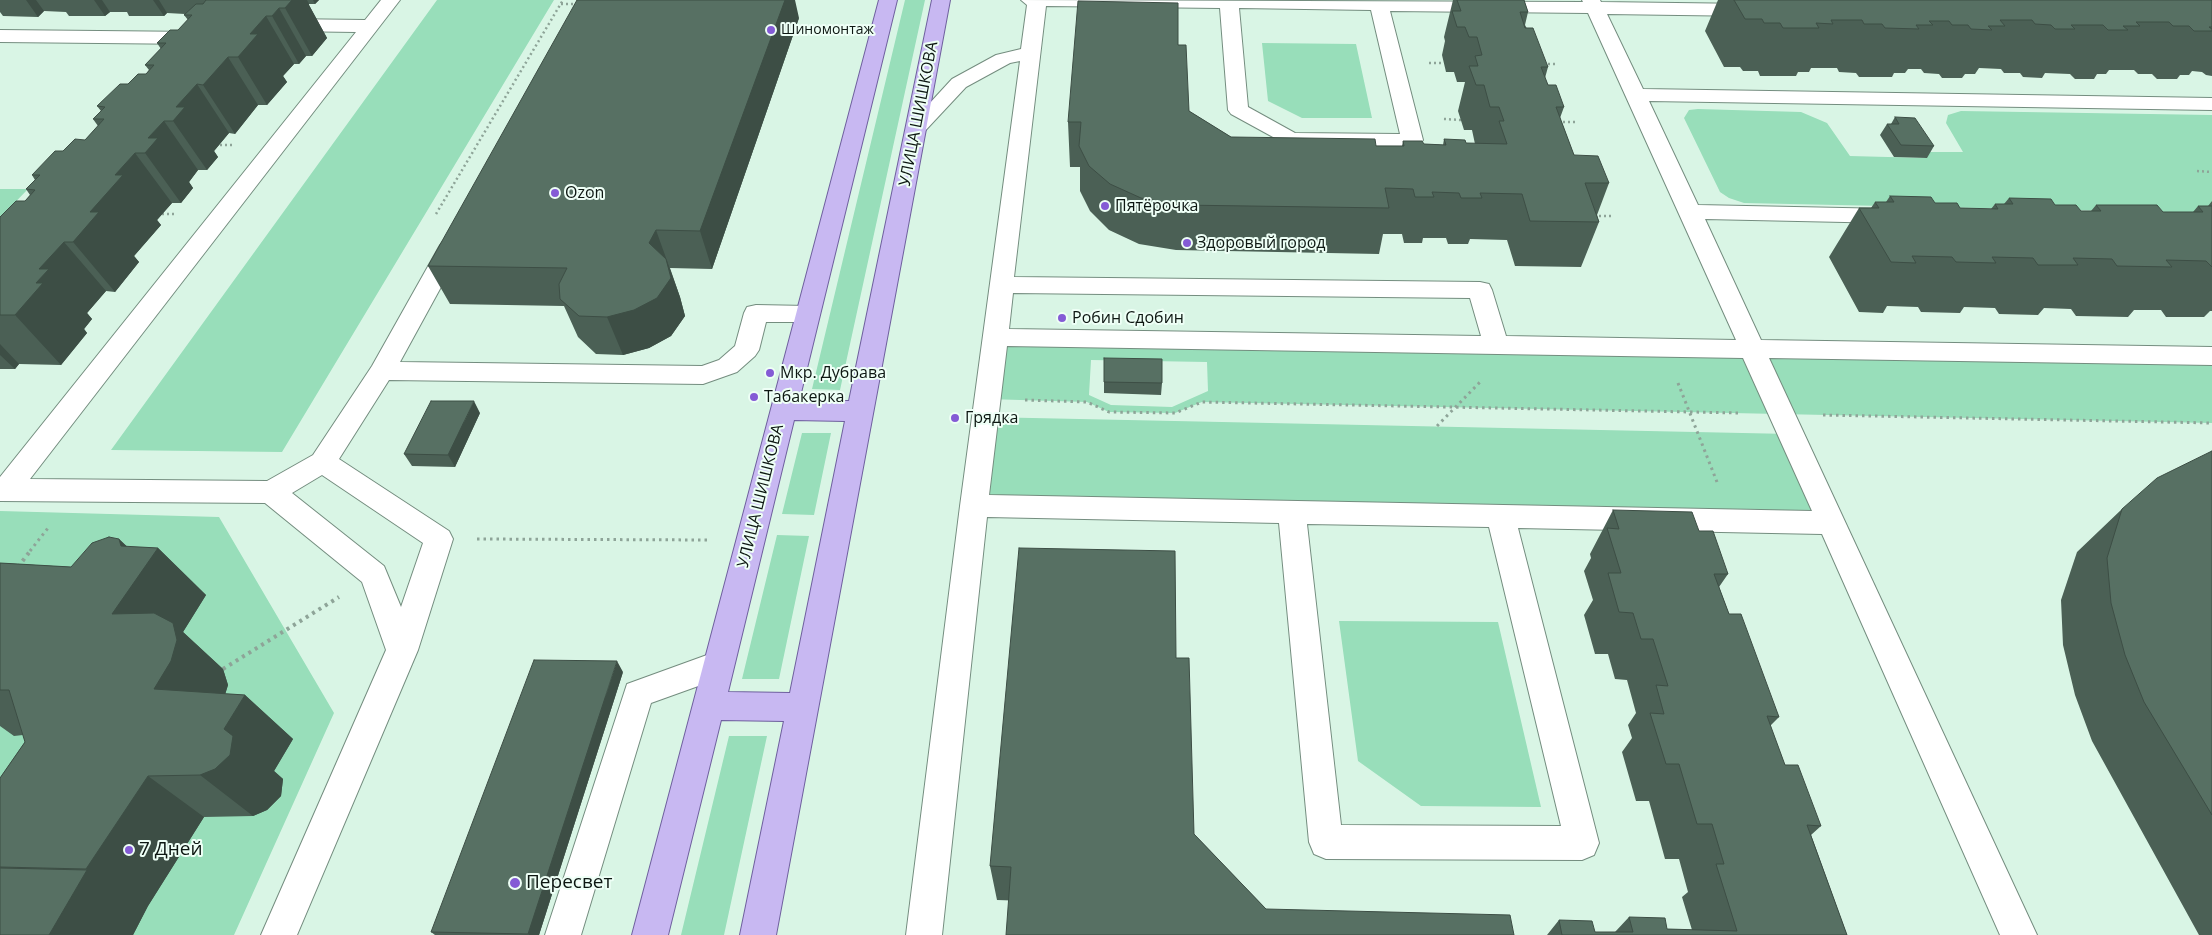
<!DOCTYPE html>
<meta charset="utf-8">
<style>
body{margin:0}
canvas{display:block;background:#d9f5e5}
</style>
<canvas width="2212" height="935"></canvas>
<script>
const context = document.querySelector('canvas').getContext('2d');
context.lineJoin = 'round';
function paint(path, color) { context.fillStyle = color; context.fill(path, 'evenodd'); }
const toPath = rows => new Path2D(rows.map(r => 'M' + r).join(''));
function stroke(path, color, width, dash) { context.strokeStyle = color; context.lineWidth = width; context.lineCap = dash ? 'butt' : 'round'; context.setLineDash(dash || []); context.stroke(path); }
function label(font, color, halo, rows, align = 'center') {
  context.font = font + ' "Open Sans",sans-serif'; context.lineWidth = 4; context.setLineDash([]); context.textBaseline = 'middle'; context.strokeStyle = halo; context.fillStyle = color; for (const [text, x, y, turn = 0] of rows) {
    context.save(); context.translate(x, y); context.rotate((+turn || 0) * Math.PI / 180); context.textAlign = isNaN(turn) ? turn : align; if (halo) context.strokeText(text, 0, 0); context.fillText(text, 0, 0); context.restore();
  }
}
paint(toPath([
 [437,0,554,0,282,452,111,450],
 [905,0,925,0,840,390,812,389],
 [1262,43,1356,44,1372,118,1302,118,1268,101],
 [1698,109,1801,112,1827,123,1850,156,1926,158,1923,152,1963,152,1946,123,1948,115,1961,111,2212,115,2212,213,1744,203,1729,198,1720,192,1684,118,1689,110],
 [0,189,28,189,0,218],
 [995,337,2212,356,2212,423,1202,402,1175,413,1109,412,1087,402,987,399],
 [1091,360,1207,362,1208,391,1172,407,1111,405,1089,395],
 [985,417,1790,434,1831,523,974,506],
 [802,433,831,433,814,515,782,514],
 [0,511,219,517,334,713,234,935,0,935],
 [777,535,809,536,779,679,742,679],
 [1339,621,1498,622,1541,807,1421,806,1358,761],
 [729,736,767,736,724,935,681,935]
]), '#98deba');
const minor = toPath([
 [381,0,400,0,30,479,267,481,313,455,372,366,440,245,444,240,452,237,460,240,464,245,400,362,702,366,719,360,735,346,744,313,747,307,756,305,808,306,817,308,820,314,817,320,808,322,766,322,759,350,755,356,737,372,703,384,389,380,339,459,449,531,453,539,418,650,297,935,261,935,386,650,362,582,265,503,0,501,0,477,356,32,285,31,278,29,276,25,278,21,285,19,365,20,381,0],
 [322,475,423,543,401,607,384,566,292,493,322,475],
 [1021,0,1583,2,1582,0,1600,0,1601,2,1751,4,1758,6,1760,10,1758,14,1751,16,1607,14,1643,89,2212,98,2212,110,1649,101,1698,205,1891,209,1899,211,1902,216,1899,221,1891,223,1705,219,1761,340,2212,347,2212,365,1769,358,2037,935,2000,935,1822,534,1518,528,1599,843,1594,855,1582,860,1326,859,1314,854,1309,842,1279,523,987,517,942,935,906,935,960,506,1020,61,1010,63,966,87,923,133,916,135,909,133,906,129,952,79,996,55,1021,49,1027,5,1021,0],
 [1046,6,1220,8,1228,110,1231,114,1284,143,1291,145,1412,146,1419,144,1423,140,1390,11,1588,13,1736,340,1506,336,1492,290,1489,284,1480,282,1014,277,1046,6],
 [1239,8,1371,10,1400,134,1295,133,1248,107,1239,8],
 [1013,293,1470,298,1481,336,1009,329,1013,293],
 [1007,346,1743,358,1812,511,989,495,1007,346],
 [1307,524,1489,527,1561,826,1341,825,1307,524],
 [0,30,198,32,205,34,208,38,205,42,198,44,0,42,0,30],
 [718,651,729,655,734,665,729,675,651,703,581,935,545,935,627,684,718,651]
]);
const major = toPath([
 [879,0,897,0,799,401,849,401,932,0,950,0,776,935,740,935,784,721,721,720,668,935,632,935,879,0],
 [794,420,845,421,790,693,728,692,794,420]
]);
stroke(minor, '#748d7f', 2);
stroke(major, '#6f609e', 2);
stroke(toPath([
 [561,4,578,4],
 [1429,63,1444,63],
 [1543,64,1556,64],
 [1444,119,1461,120],
 [1558,122,1578,122],
 [220,145,232,145],
 [2197,171,2212,172],
 [162,214,176,214],
 [436,214,563,0],
 [1594,216,1614,216]
]), '#8ea498', 2.5, [2, 3]);
stroke(toPath([
 [1678,383,1717,482],
 [1025,400,1087,402,1109,412,1175,413,1202,402,1740,413],
 [1823,415,2212,423],
 [1437,426,1482,380],
 [477,539,709,540],
 [30,551,48,528]
]), '#8ea498', 3, [2.5, 4]);
stroke(toPath([
 [18,567,31,550],
 [223,669,339,597]
]), '#8ea498', 4, [3, 4.5]);
paint(minor, '#fff');
paint(major, '#c8b8f2');
paint(toPath([
 [0,0,319,0,315,4,309,4,309,5,327,38,312,56,306,56,299,64,294,64,283,76,287,82,267,105,258,105,235,134,229,133,214,151,218,157,207,170,198,170,189,182,193,188,181,203,172,203,157,220,161,225,134,256,139,262,115,292,106,291,87,313,92,319,84,329,87,333,61,365,19,364,15,369,0,369,0,217,25,201,30,195,26,189,35,180,32,175,63,151,85,140,98,126,93,119,101,111,97,106,128,84,146,74,149,70,145,65,161,49,157,43,178,30,188,20,184,15,185,14,167,13,164,16,129,16,127,12,110,12,105,16,69,16,66,12,44,11,38,17,3,16,0,12],
 [1453,0,1524,0,1528,12,1525,25,1548,67,1545,78,1548,85,1564,107,1560,118,1574,155,1609,183,1597,215,1599,222,1581,267,1515,266,1507,240,1470,239,1468,244,1448,244,1446,238,1423,238,1422,243,1404,243,1402,234,1383,234,1379,254,1176,250,1139,244,1109,230,1090,211,1080,191,1080,167,1070,167,1068,122,1178,45,1189,111,1231,137,1376,146,1402,146,1403,141,1424,144,1443,145,1444,139,1466,143,1475,144,1472,130,1464,130,1458,111,1465,82,1457,82,1454,72,1446,72,1442,55,1445,41,1444,37],
 [1718,0,2212,0,2212,76,2206,75,2202,72,2192,71,2189,75,2180,75,2177,79,2157,79,2152,74,2138,74,2134,70,2109,70,2106,74,2097,74,2094,79,2075,79,2070,74,2045,73,2042,78,2023,77,2020,73,2004,73,2001,69,1979,68,1975,74,1965,74,1962,78,1942,78,1939,74,1924,73,1921,69,1908,69,1905,73,1894,73,1892,77,1859,77,1856,73,1839,72,1837,68,1811,68,1809,72,1798,72,1796,76,1760,76,1758,71,1743,71,1740,67,1724,67,1705,31],
 [799,18,712,269,670,268,680,297,685,316,671,336,649,348,623,355,596,354,578,337,564,306,450,304,428,266],
 [1895,117,1934,146,1927,158,1894,157,1880,135,1887,124,1891,124],
 [1890,196,1935,203,1960,208,1991,209,1995,204,2004,204,2009,198,2055,205,2081,211,2091,211,2096,205,2163,212,2193,212,2198,206,2208,206,2212,201,2212,311,2210,311,2204,317,2166,317,2161,310,2134,310,2128,317,2076,316,2071,309,2044,308,2038,315,1999,314,1995,308,1964,307,1960,313,1921,312,1918,307,1887,306,1883,313,1859,312,1829,257,1859,208,1871,208,1875,202,1886,202],
 [1104,358,1162,383,1161,395,1104,393],
 [480,413,455,467,412,466,404,454],
 [2212,451,2212,935,2199,935,2092,741,2075,695,2063,645,2061,600,2077,552,2122,509],
 [1613,510,1699,531,1728,574,1719,587,1729,614,1779,717,1770,726,1785,765,1821,826,1811,835,1847,935,1547,935,1559,920,1595,932,1615,932,1629,917,1667,929,1692,930,1682,897,1688,892,1679,859,1665,859,1649,801,1636,801,1622,752,1632,738,1628,725,1636,713,1627,680,1615,679,1608,654,1595,654,1584,615,1593,600,1584,571,1591,558,1590,554],
 [119,539,127,547,158,548,206,595,183,632,223,669,228,685,225,694,245,695,293,739,274,771,283,779,281,796,267,810,253,816,204,817,148,906,133,935,0,935,0,778,25,742,23,735,14,736,0,726,0,563,71,567],
 [1176,658,1194,834,1266,909,997,900,990,866],
 [623,672,539,935,435,935,431,932]
]), '#4b6055');
paint(toPath([
 [26,0,36,0,44,11,38,17],
 [94,0,102,0,110,12,105,16],
 [153,0,159,0,167,13,164,16],
 [283,0,307,0,309,4,309,5,327,38,312,56,285,8],
 [313,0,319,0,315,4],
 [760,0,795,0,799,18,712,269,700,231],
 [279,8,306,56,299,64,272,16],
 [266,16,294,64,283,76,287,82,267,105,238,57,250,34],
 [228,57,258,105,235,134,203,85],
 [197,84,229,133,214,151,218,157,207,170,173,121,176,107],
 [164,121,198,170,189,182,193,188,181,203,145,153,148,138],
 [135,153,172,203,157,220,161,225,134,256,139,262,115,292,73,242,90,212,115,175],
 [656,230,680,297,685,316,671,336,649,348,623,355,607,317],
 [64,242,106,291,87,313,92,319,84,329,87,333,61,365,15,315,36,283,39,269],
 [0,344,19,364,15,369,0,355],
 [474,401,480,413,455,467,448,455],
 [119,539,146,564,158,548,206,595,183,632,223,669,228,685,222,705,154,689,112,614,121,546],
 [617,661,623,672,539,935,529,935,528,934],
 [245,695,293,739,274,771,283,779,281,796,267,810,253,816,200,775,224,729],
 [148,776,204,817,148,906,133,935,49,935,87,870,86,869]
]), '#3d4e45');
const building = toPath([
 [206,0,292,0,285,8,279,8,272,16,266,16,250,34,258,34,238,57,228,57,203,85,197,84,176,107,185,107,173,121,164,121,148,138,158,138,145,153,135,153,115,175,123,175,90,212,99,212,73,242,64,242,39,269,49,269,36,283,43,283,15,315,0,315,0,217,16,201,25,201,35,190,26,189,40,175,32,175,55,151,63,151,75,139,85,140,104,119,93,119,105,107,97,106,120,84,128,84,138,74,146,74,154,65,145,65,166,43,157,43,170,30,178,30,192,15,184,15,196,4,203,4,206,0],
 [577,0,785,0,700,231,656,230,649,243,666,259,671,278,657,298,634,310,607,317,579,316,560,299,559,284,567,268,428,266,577,0],
 [1457,0,1524,0,1528,12,1520,12,1525,28,1533,28,1548,67,1541,67,1548,85,1556,85,1564,107,1556,107,1574,155,1598,156,1609,183,1585,183,1599,222,1530,221,1522,194,1480,193,1482,198,1461,198,1459,193,1432,192,1434,197,1415,197,1413,189,1385,188,1389,208,1179,205,1141,198,1110,184,1089,166,1079,146,1081,122,1068,122,1078,1,1178,3,1178,45,1186,45,1189,111,1231,137,1375,139,1376,146,1404,146,1403,141,1422,141,1424,144,1446,145,1444,139,1465,140,1466,143,1507,144,1499,121,1504,121,1499,107,1490,107,1484,85,1476,85,1469,66,1478,66,1475,56,1482,55,1477,37,1469,37,1465,27,1457,27,1452,11,1461,11,1457,0],
 [1734,0,2212,0,2212,27,2209,27,2212,29,2212,31,2194,31,2189,26,2173,26,2169,22,2136,22,2140,26,2123,26,2128,30,2108,30,2103,25,2071,25,2075,29,2055,29,2051,25,2035,24,2032,20,2000,20,2005,26,1988,26,1992,30,1971,29,1968,25,1952,25,1949,21,1929,21,1933,25,1916,25,1919,29,1885,28,1882,24,1864,24,1862,20,1831,20,1833,24,1816,23,1819,28,1783,28,1780,23,1764,23,1762,19,1745,19,1734,0],
 [1895,117,1915,118,1934,146,1901,145,1887,124,1899,124,1895,117],
 [1890,196,1931,197,1935,203,1957,203,1960,208,1998,209,1995,204,2013,204,2009,198,2051,199,2055,205,2076,205,2081,211,2101,211,2096,205,2157,205,2163,212,2203,212,2198,206,2212,206,2212,267,2206,261,2166,260,2172,267,2117,266,2112,259,2073,258,2078,265,2038,265,2033,258,1992,257,1996,263,1956,262,1952,257,1912,256,1916,263,1891,262,1859,208,1879,208,1875,202,1894,202,1890,196],
 [1104,358,1162,359,1162,383,1104,382,1104,358],
 [431,401,474,401,448,455,404,454,431,401],
 [2212,451,2212,815,2144,702,2125,655,2111,603,2107,558,2122,509,2157,478,2212,451],
 [1613,510,1692,512,1699,531,1713,531,1728,574,1714,574,1729,614,1741,614,1779,717,1767,716,1785,765,1798,765,1821,826,1807,825,1847,935,1562,935,1559,920,1592,921,1595,932,1633,932,1629,917,1665,918,1667,929,1737,931,1716,864,1724,864,1712,824,1697,824,1679,764,1666,764,1650,713,1664,714,1656,685,1668,686,1653,639,1641,639,1633,613,1619,612,1608,573,1621,573,1607,528,1619,529,1613,510],
 [109,537,119,539,121,546,158,548,112,614,154,613,173,623,177,640,171,661,154,689,245,695,224,729,233,736,230,755,215,769,200,775,148,776,86,869,0,867,0,778,25,742,9,690,0,690,0,563,71,567,92,543,109,537],
 [1019,548,1175,551,1176,658,1189,658,1194,834,1266,909,1510,915,1514,935,1006,935,1011,867,990,866,1019,548],
 [534,660,617,661,528,934,431,932,534,660],
 [0,868,87,870,49,935,0,935,0,868]
]);
paint(building, '#577063');
stroke(building, '#3d4e45', 1);
for (const [x, y, r, color] of [
 [771,30,5,"#845bd5"],
 [555,193,5,"#845bd5"],
 [1105,206,5,"#845bd5"],
 [1187,243,5,"#845bd5"],
 [1062,318,5,"#845bd5"],
 [770,373,5,"#845bd5"],
 [754,397,5,"#845bd5"],
 [955,418,5,"#845bd5"],
 [129,850,5,"#845bd5"],
 [515,883,6,"#845bd5"]
]) { const dot = new Path2D(); dot.arc(x, y, r, 0, 2 * Math.PI); context.fillStyle = color; context.fill(dot); stroke(dot, '#eefff6', 2); }
label('14px', '#0d1712', '#eefff6', [
 ["Шиномонтаж",781,30]
], 'left');
label('16px', '#0d1712', '#eefff6', [
 ["УЛИЦА ШИШКОВА",919,114,-79],
 ["УЛИЦА ШИШКОВА",761,496,-76]
]);
label('16px', '#0d1712', '#eefff6', [
 ["Ozon",565,193],
 ["Пятёрочка",1115,206],
 ["Здоровый город",1197,243],
 ["Робин Сдобин",1072,318],
 ["Мкр. Дубрава",780,373],
 ["Табакерка",764,397],
 ["Грядка",965,418]
], 'left');
label('19px', '#0d1712', '#eefff6', [
 ["7 Дней",139,850],
 ["Пересвет",526,883]
], 'left');
</script>
